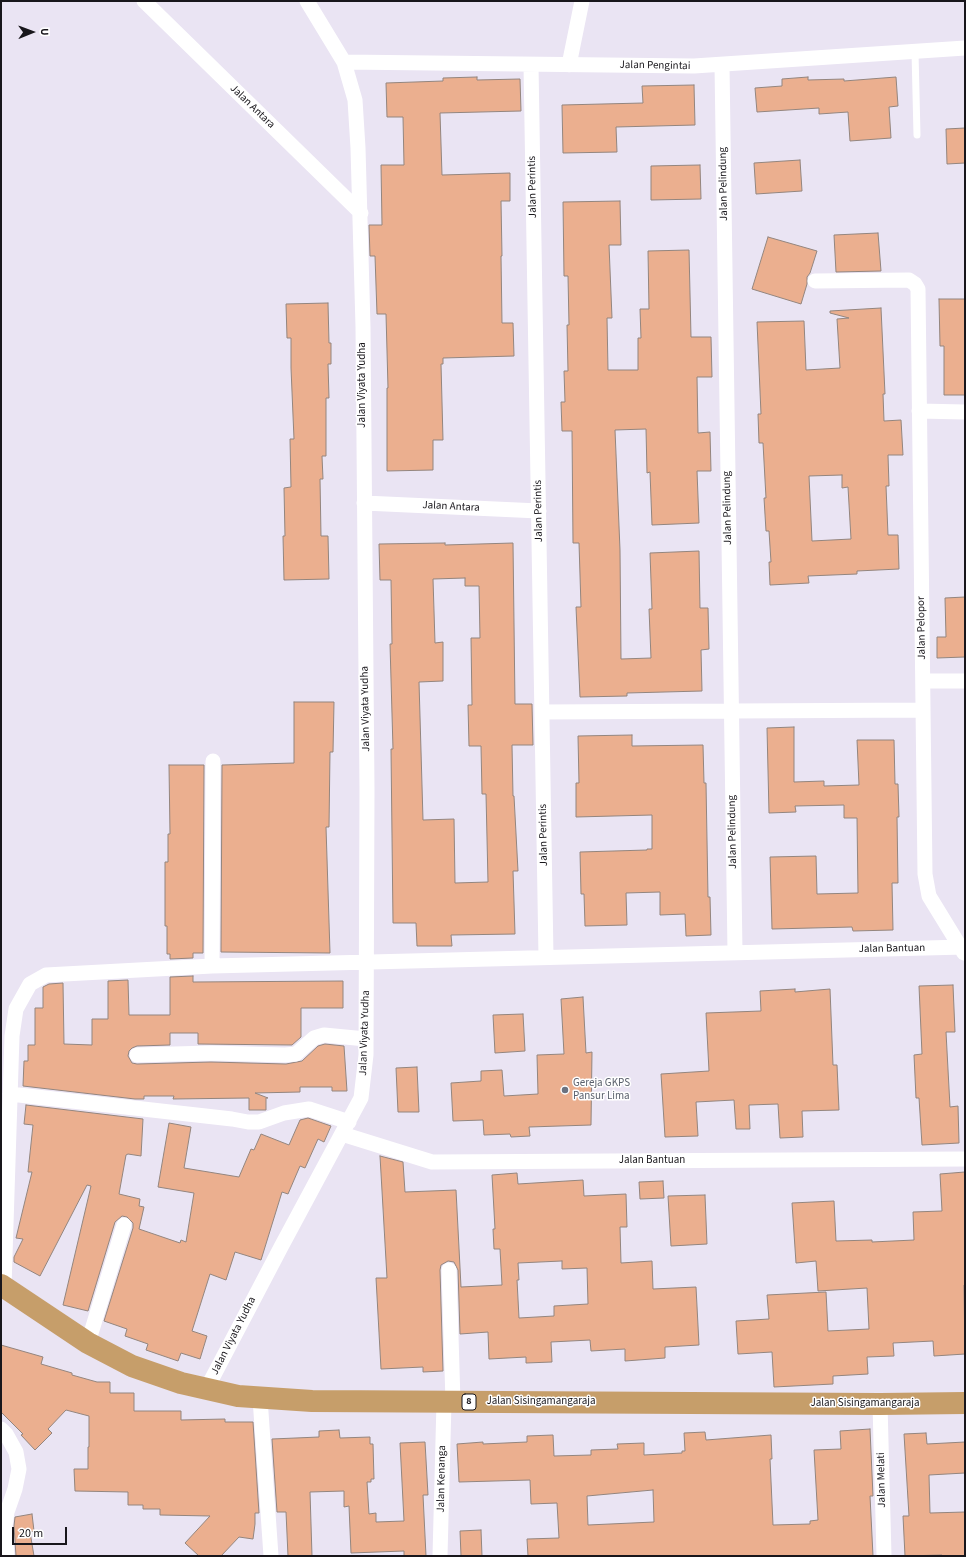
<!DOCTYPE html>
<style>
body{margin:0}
#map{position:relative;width:966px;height:1557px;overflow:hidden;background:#eae4f3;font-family:"Source Sans 3",sans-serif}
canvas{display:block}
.frame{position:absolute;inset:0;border:2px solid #18161b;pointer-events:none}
.north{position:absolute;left:12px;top:12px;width:40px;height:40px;-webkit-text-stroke:3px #fff;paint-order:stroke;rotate:89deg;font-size:11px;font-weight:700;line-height:16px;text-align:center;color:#18161b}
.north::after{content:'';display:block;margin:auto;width:14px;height:18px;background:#18161b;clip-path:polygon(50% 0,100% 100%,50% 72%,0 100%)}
.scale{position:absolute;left:12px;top:1527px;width:55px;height:18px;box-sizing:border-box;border:2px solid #18161b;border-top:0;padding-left:5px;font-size:12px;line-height:14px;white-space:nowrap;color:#18161b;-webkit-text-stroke:3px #fff;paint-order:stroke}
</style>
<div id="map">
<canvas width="966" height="1557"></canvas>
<div class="frame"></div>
<div class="north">U</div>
<div class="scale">20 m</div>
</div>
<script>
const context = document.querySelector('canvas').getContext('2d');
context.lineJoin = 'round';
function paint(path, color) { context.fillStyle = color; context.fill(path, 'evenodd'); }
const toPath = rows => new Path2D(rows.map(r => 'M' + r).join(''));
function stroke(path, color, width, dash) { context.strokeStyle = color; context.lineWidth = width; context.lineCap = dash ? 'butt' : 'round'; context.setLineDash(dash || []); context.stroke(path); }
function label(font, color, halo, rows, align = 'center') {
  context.font = font + ' "Source Sans 3",sans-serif'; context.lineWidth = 3; context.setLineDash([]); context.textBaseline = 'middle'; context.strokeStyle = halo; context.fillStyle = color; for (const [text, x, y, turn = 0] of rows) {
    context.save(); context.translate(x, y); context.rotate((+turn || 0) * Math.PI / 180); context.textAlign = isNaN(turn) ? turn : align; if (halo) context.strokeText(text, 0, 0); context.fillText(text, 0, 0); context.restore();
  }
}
const building = toPath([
 [477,77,477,80,520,79,521,111,440,113,442,175,510,173,510,201,501,201,502,256,501,256,502,323,513,323,514,356,443,358,443,364,441,364,443,440,433,440,433,470,387,471,387,388,388,388,386,314,377,314,375,256,370,256,369,225,382,225,381,165,404,165,403,117,387,117,386,83,443,81,443,78,477,77],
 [808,77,808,80,844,79,844,81,896,77,898,106,889,107,891,138,850,141,848,112,819,114,819,108,757,112,755,88,782,86,782,79,808,77],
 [694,85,695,125,616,127,617,152,563,153,562,105,643,103,642,86,694,85],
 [965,128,965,163,947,164,946,129,965,128],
 [800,160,802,191,756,194,754,163,800,160],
 [700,165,701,199,651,200,651,166,700,165],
 [620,201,621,245,609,245,612,318,607,318,608,370,638,370,638,338,641,338,640,309,649,309,648,251,689,250,691,337,711,337,712,377,697,377,698,433,710,432,711,471,697,471,699,523,652,525,650,472,647,473,646,429,615,430,620,550,621,659,651,658,649,609,652,609,650,553,699,551,700,608,708,608,709,649,701,650,702,691,627,693,627,696,580,697,576,607,581,607,579,543,573,543,572,431,562,431,561,402,565,402,564,371,568,371,567,325,569,325,568,276,564,276,563,202,620,201],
 [878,233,881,271,836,272,834,235,878,233],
 [768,237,817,251,810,273,807,277,807,284,801,304,752,289,768,237],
 [939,299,965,299,965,395,944,395,944,346,940,346,939,299],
 [328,303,329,343,331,343,331,364,328,364,329,398,326,398,326,456,322,456,323,479,320,479,321,536,328,536,329,579,284,580,283,536,285,536,284,488,291,487,290,439,294,439,291,368,291,338,287,338,286,304,328,303],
 [881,308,885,394,883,394,884,421,901,420,903,455,888,455,889,486,886,486,888,535,898,535,899,569,857,571,857,574,808,576,809,583,770,585,769,562,771,562,769,531,766,531,764,498,766,498,763,443,759,443,758,414,761,414,757,322,804,321,806,370,840,368,837,319,849,318,830,313,830,311,881,308],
 [842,475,842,488,848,487,851,539,812,541,809,476,842,475],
 [445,543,445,545,513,543,515,704,532,704,533,745,512,745,513,796,514,796,518,871,513,871,515,934,451,935,452,946,417,946,416,923,393,923,391,749,393,749,390,644,392,644,391,580,380,580,379,544,445,543],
 [465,578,465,586,479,586,480,638,471,638,472,705,468,705,469,746,481,746,482,794,486,794,488,882,455,883,454,819,423,820,419,682,443,681,443,642,435,643,433,579,465,578],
 [965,597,965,657,937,658,937,637,946,637,945,598,965,597],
 [294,702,334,702,333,752,330,752,329,827,326,827,330,953,221,952,222,765,294,763,294,702],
 [794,727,794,782,824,781,824,786,859,785,857,740,894,740,895,784,898,784,899,817,897,817,898,883,892,883,893,930,853,931,852,927,772,929,770,857,816,856,817,894,858,893,857,818,844,818,844,805,795,806,796,812,769,813,767,728,794,727],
 [632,735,632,746,703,745,704,783,706,783,708,897,710,897,711,935,686,936,685,914,660,915,660,892,626,893,627,925,585,926,584,894,581,894,580,852,647,850,647,849,652,849,652,815,576,817,576,783,579,783,578,736,632,735],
 [169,765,204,765,203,953,193,953,193,958,170,959,170,954,167,954,167,926,165,926,165,862,168,862,168,834,170,834,169,765],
 [193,976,193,982,343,981,343,1008,301,1008,301,1037,292,1045,198,1044,198,1033,170,1033,170,1045,137,1046,132,1048,129,1051,128,1056,132,1063,137,1064,211,1062,286,1064,302,1061,318,1046,325,1044,344,1046,347,1091,332,1091,332,1087,300,1087,300,1092,255,1093,268,1098,266,1098,266,1110,249,1110,249,1098,173,1099,174,1096,144,1096,144,1099,135,1099,23,1086,24,1061,28,1061,28,1045,35,1045,35,1008,43,1008,43,987,49,984,63,983,64,1044,92,1045,92,1019,108,1019,108,981,128,980,129,1015,170,1015,170,977,193,976],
 [953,985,955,1032,946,1032,950,1107,958,1106,959,1143,922,1145,919,1098,916,1098,914,1055,922,1054,919,986,953,985],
 [795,989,795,992,830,989,833,1065,837,1065,839,1110,802,1111,803,1137,780,1138,778,1104,749,1105,750,1129,736,1129,734,1100,696,1102,698,1136,665,1137,661,1074,709,1071,706,1013,761,1011,760,991,795,989],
 [583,997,586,1053,592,1052,591,1125,529,1127,530,1136,511,1137,510,1134,484,1135,483,1120,453,1121,451,1083,481,1081,481,1071,502,1070,504,1096,538,1094,537,1055,564,1054,561,999,583,997],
 [523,1014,525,1051,495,1053,493,1015,523,1014],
 [417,1067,419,1112,398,1112,396,1068,417,1067],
 [26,1105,143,1119,141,1156,128,1154,126,1155,119,1194,140,1199,139,1206,144,1207,139,1229,180,1243,181,1240,186,1242,194,1193,158,1187,169,1123,191,1127,184,1168,239,1177,251,1149,254,1150,261,1134,289,1145,300,1120,308,1118,331,1126,324,1142,318,1139,305,1168,300,1166,288,1194,282,1192,261,1260,235,1252,226,1280,210,1274,192,1331,207,1336,200,1359,181,1353,178,1361,146,1350,148,1344,125,1336,127,1329,104,1321,133,1228,133,1223,127,1217,122,1216,115,1222,88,1311,63,1305,91,1186,87,1185,40,1276,14,1262,14,1257,23,1239,16,1238,32,1172,28,1172,33,1125,24,1124,26,1105],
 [380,1156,403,1162,405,1192,456,1190,461,1287,502,1285,500,1249,494,1249,493,1229,495,1229,492,1175,517,1173,518,1184,583,1180,584,1196,626,1194,627,1227,620,1227,621,1263,652,1261,653,1289,696,1287,699,1345,665,1347,665,1358,625,1361,625,1349,591,1351,590,1340,551,1342,552,1362,526,1363,526,1357,489,1359,488,1332,460,1334,458,1270,454,1262,448,1261,441,1265,440,1270,443,1371,423,1372,423,1367,381,1369,376,1278,387,1278,380,1156],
 [562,1261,562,1269,587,1268,588,1304,554,1306,554,1316,519,1318,517,1280,519,1280,518,1263,562,1261],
 [965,1172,965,1285,964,1285,965,1354,934,1356,933,1341,893,1343,894,1356,867,1357,868,1374,833,1376,833,1384,774,1387,772,1352,738,1354,736,1321,769,1319,767,1295,826,1292,828,1331,869,1329,867,1288,818,1291,816,1261,796,1263,792,1203,834,1201,836,1241,872,1240,872,1242,914,1240,913,1212,942,1211,940,1174,965,1172],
 [663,1181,664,1198,640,1199,639,1182,663,1181],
 [705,1195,707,1244,671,1246,668,1196,705,1195],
 [1,1345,43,1357,41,1364,72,1373,72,1375,97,1382,110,1382,110,1393,134,1393,134,1411,181,1411,181,1420,225,1419,225,1422,253,1422,259,1513,255,1513,255,1524,253,1539,239,1537,221,1556,199,1556,185,1543,210,1516,160,1515,160,1509,143,1509,143,1505,128,1505,128,1492,75,1491,74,1469,88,1469,88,1447,89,1447,89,1416,66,1410,48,1429,52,1433,35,1450,21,1435,23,1434,1,1412,1,1345],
 [870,1429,873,1496,870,1496,873,1556,528,1556,527,1539,559,1538,557,1503,531,1504,530,1480,459,1482,457,1444,483,1442,483,1444,527,1442,527,1436,553,1435,554,1456,591,1455,591,1450,618,1449,617,1444,644,1443,644,1455,682,1453,682,1451,685,1451,684,1433,705,1432,706,1440,771,1435,772,1459,770,1459,773,1525,810,1524,810,1521,818,1520,814,1450,841,1449,840,1431,870,1429],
 [653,1490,654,1522,588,1525,587,1496,653,1490],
 [339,1430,340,1438,370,1437,370,1444,373,1444,374,1479,371,1479,371,1482,367,1482,369,1514,376,1513,376,1522,404,1521,400,1443,425,1442,428,1495,423,1495,426,1556,404,1556,404,1551,351,1553,349,1506,344,1507,344,1491,310,1492,312,1556,288,1556,286,1512,277,1512,272,1439,319,1437,319,1431,339,1430],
 [926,1433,927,1444,965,1442,965,1473,929,1475,930,1513,965,1512,965,1556,942,1556,942,1555,905,1556,903,1516,909,1516,904,1434,926,1433],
 [32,1514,34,1531,30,1532,34,1556,16,1556,14,1526,15,1517,32,1514],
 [481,1530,482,1556,461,1556,460,1531,481,1530]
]);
paint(building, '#ebaf8f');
stroke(building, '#93857e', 1);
stroke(toPath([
 [915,52,917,135]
]), '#fff', 7);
stroke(toPath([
 [144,1,361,213],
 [344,62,694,66,965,48],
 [531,65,546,957],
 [569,65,582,1],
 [722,65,735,952],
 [815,281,909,280,915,284,918,289,925,874,929,896,964,953],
 [919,411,965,412],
 [364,503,539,511],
 [923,681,965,681],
 [542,712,923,710],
 [212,966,213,761],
 [137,1055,211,1053,285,1055,296,1054,314,1038,324,1035,366,1039],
 [10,1094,232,1119,248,1122,259,1122,284,1113,309,1109,349,1122],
 [342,1134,432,1162,965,1159],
 [449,1270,453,1402],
 [4,1287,12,1036,16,1009,30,984,46,975,212,966,965,947],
 [88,1343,124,1225],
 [206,1390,281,1247,361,1098,366,1055,367,790,363,327,358,148,355,100,344,62,307,1],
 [260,1398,271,1556],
 [880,1404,884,1556],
 [1,1429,6,1434,16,1452,19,1469,15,1489,7,1512,5,1526,7,1556],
 [440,1556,444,1402]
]), '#fff', 15);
stroke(toPath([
 [1,1285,88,1343,132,1366,181,1383,238,1396,312,1401,880,1404,965,1403]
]), '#c69e6a', 22);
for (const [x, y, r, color] of [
 [565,1090,4,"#6b7280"]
]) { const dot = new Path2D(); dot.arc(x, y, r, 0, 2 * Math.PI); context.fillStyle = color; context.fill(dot); stroke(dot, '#fff', 1.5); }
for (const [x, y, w] of [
 [469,1402,14]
]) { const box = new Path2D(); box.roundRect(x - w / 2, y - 8, w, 16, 3); context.fillStyle = '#fff'; context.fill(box); stroke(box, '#18161b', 1); }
label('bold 10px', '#18161b', null, [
 ["8",469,1402]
]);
label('11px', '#18161b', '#fff', [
 ["Jalan Pengintai",655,66,1],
 ["Jalan Antara",252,107,44],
 ["Jalan Pelindung",724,184,-91],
 ["Jalan Perintis",533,187,-91],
 ["Jalan Viyata Yudha",363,385,-90],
 ["Jalan Antara",451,507,3],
 ["Jalan Pelindung",728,508,-91],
 ["Jalan Perintis",539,511,-91],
 ["Jalan Pelopor",922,628,-91],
 ["Jalan Viyata Yudha",366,709,-91],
 ["Jalan Pelindung",733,832,-91],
 ["Jalan Perintis",544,835,-91],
 ["Jalan Bantuan",892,949,-1],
 ["Jalan Viyata Yudha",365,1033,-88],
 ["Jalan Bantuan",652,1161],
 ["Jalan Viyata Yudha",234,1336,-63],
 ["Jalan Sisingamangaraja",541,1402],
 ["Jalan Sisingamangaraja",865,1404],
 ["Jalan Kenanga",442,1479,-89],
 ["Jalan Melati",882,1480,-91]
]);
label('11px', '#5b616d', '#fff', [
 ["Gereja GKPS",573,1084],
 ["Pansur Lima",573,1097]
], 'left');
</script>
